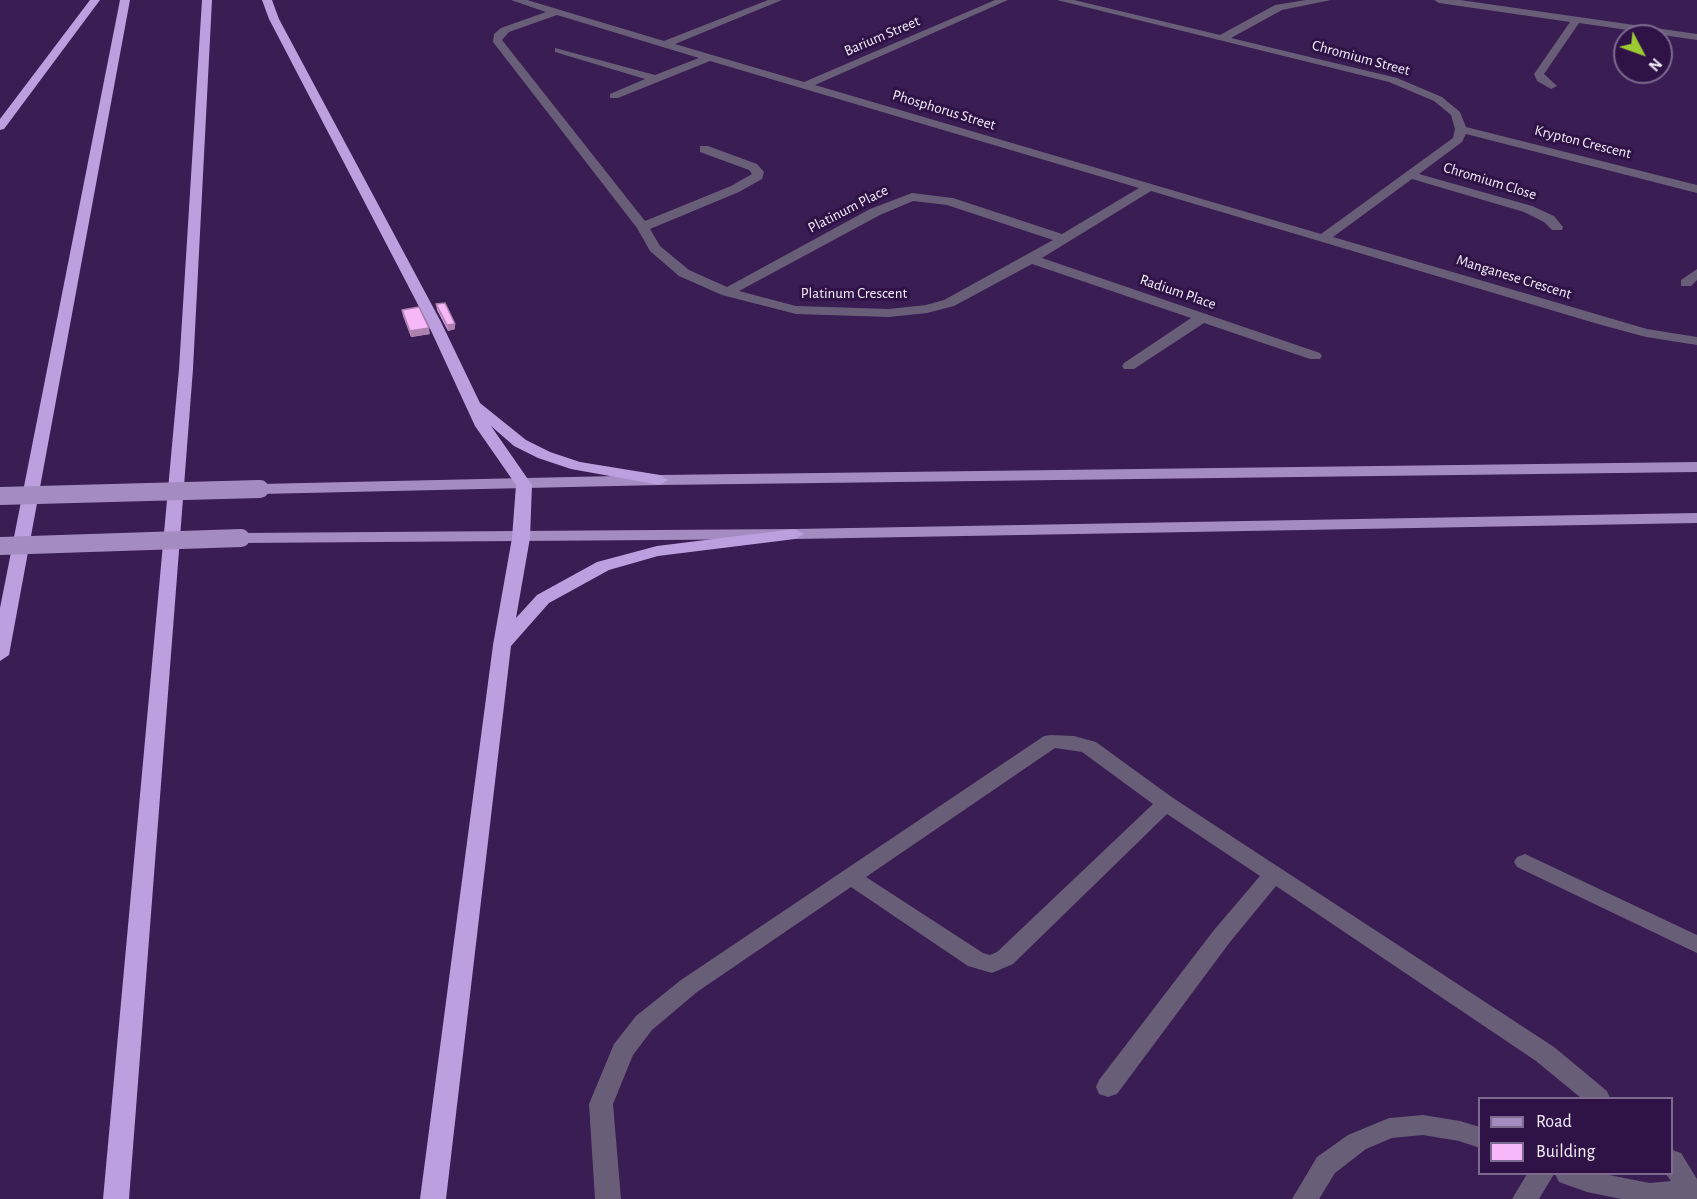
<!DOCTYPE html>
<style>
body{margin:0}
#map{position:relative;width:1697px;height:1199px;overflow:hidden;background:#391d53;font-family:"Alegreya Sans",sans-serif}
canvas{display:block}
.legend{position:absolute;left:1478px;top:1097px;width:195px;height:78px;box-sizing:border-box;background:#2f1347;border:2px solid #7d6a8f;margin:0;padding:8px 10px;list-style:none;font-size:18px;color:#f3edfb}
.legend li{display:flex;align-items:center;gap:12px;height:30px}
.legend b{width:30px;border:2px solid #7d6a8f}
.north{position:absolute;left:1613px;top:24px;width:60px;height:60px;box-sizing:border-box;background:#2f1347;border:2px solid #7d6a8f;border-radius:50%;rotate:131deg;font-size:16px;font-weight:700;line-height:24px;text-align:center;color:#f3edfb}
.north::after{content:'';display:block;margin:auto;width:21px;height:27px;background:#9dca30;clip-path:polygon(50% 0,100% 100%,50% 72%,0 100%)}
</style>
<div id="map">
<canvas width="1697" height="1199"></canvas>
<ul class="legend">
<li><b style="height:8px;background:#a48cc1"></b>Road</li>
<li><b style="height:16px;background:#f7b8f9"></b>Building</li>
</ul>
<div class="north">N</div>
</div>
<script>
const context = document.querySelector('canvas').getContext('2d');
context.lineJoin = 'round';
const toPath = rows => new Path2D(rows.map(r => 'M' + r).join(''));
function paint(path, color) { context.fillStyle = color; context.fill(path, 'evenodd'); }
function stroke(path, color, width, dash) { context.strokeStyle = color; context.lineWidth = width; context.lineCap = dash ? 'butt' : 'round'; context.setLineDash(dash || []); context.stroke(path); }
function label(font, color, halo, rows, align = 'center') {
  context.font = font + ' "Alegreya Sans",sans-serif'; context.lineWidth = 6; context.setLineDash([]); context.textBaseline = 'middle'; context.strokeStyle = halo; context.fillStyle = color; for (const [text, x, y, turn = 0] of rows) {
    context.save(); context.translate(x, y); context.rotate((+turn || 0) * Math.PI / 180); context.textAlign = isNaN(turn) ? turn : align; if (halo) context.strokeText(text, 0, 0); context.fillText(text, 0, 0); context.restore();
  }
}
paint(toPath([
 [511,0,527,0,664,41,768,0,782,0,675,44,804,82,995,0,1008,0,815,85,1321,234,1453,138,1455,129,1451,115,1434,101,1389,82,1057,0,1074,0,1220,35,1275,5,1306,0,1331,0,1282,10,1231,38,1397,78,1442,97,1460,112,1466,127,1697,185,1697,193,1466,134,1462,142,1419,174,1532,206,1554,216,1563,227,1562,230,1552,230,1544,222,1524,212,1412,179,1333,237,1647,329,1697,337,1697,345,1646,337,1598,324,1151,191,1042,258,1320,353,1322,356,1320,359,1310,359,1204,323,1134,369,1124,369,1122,366,1124,363,1191,318,1032,264,954,306,927,313,889,317,796,314,722,295,679,276,650,251,637,228,493,42,494,34,501,28,546,12,511,0],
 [557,15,699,58,655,75,555,48,555,52,645,79,610,94,610,98,618,98,710,61,1139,188,1062,234,953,198,912,193,870,209,727,287,689,270,660,246,650,229,739,192,762,179,764,172,757,164,708,146,700,146,700,152,749,170,752,174,731,186,645,221,502,40,509,32,557,15],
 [913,201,947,205,1053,240,944,300,926,305,889,309,796,306,739,291,880,215,913,201],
 [1434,0,1460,0,1697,34,1697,40,1579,23,1544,74,1557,86,1551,89,1537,81,1534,74,1570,22,1439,3,1434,0],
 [1697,269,1697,280,1691,286,1681,286,1681,280,1697,269],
 [1051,735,1074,736,1096,742,1173,798,1554,1047,1607,1091,1610,1098,1581,1098,1536,1061,1276,886,1230,942,1117,1094,1108,1097,1099,1094,1096,1087,1099,1080,1214,930,1260,876,1167,814,1013,964,992,973,968,966,851,887,697,992,652,1030,633,1055,613,1104,621,1199,595,1199,589,1104,614,1044,636,1016,681,980,1044,736,1051,735],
 [1055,748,1082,752,1153,804,997,952,990,955,983,953,866,877,1055,748],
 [1525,854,1697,935,1697,953,1517,867,1514,862,1517,857,1525,854],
 [1423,1115,1460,1121,1480,1127,1480,1148,1459,1141,1423,1135,1392,1138,1366,1149,1335,1173,1319,1199,1292,1199,1317,1157,1348,1135,1389,1118,1423,1115],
 [1672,1150,1681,1153,1697,1179,1697,1199,1621,1199,1587,1192,1559,1182,1555,1174,1604,1174,1650,1183,1671,1181,1666,1174,1672,1174,1672,1150],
 [1527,1174,1554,1174,1539,1199,1512,1199,1527,1174]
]), '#695e77');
paint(toPath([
 [1697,462,1697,472,660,485,260,494,252,489,260,484,660,475,1697,462],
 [1697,513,1697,523,795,539,241,543,232,538,241,533,795,529,1697,513]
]), '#a48cc1');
paint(toPath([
 [90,0,100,0,4,129,0,130,0,119,90,0],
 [120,0,130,0,9,655,0,661,0,608,120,0],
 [202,0,212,0,193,369,129,1199,103,1199,179,369,202,0],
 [262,0,272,0,279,19,441,322,480,403,526,440,550,452,580,462,660,475,668,480,660,485,571,469,538,458,514,446,491,426,532,485,530,538,516,618,537,595,597,562,657,546,795,529,804,534,795,539,658,556,609,570,549,603,511,646,446,1199,420,1199,493,645,512,538,516,485,475,426,427,322,269,19,262,0]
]), '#bc9fde');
stroke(toPath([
 [0,496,260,489],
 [0,546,241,538]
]), '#a48cc1', 18);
paint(toPath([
 [436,304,455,329,448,331,437,310],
 [402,310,430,334,411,337,403,316]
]), '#d49ed6');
paint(toPath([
 [455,324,455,329,448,331,447,325],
 [429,328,430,334,411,337,410,331]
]), '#ad81ae');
const building = toPath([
 [445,303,455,324,447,325,436,304,445,303],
 [419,307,429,328,410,331,402,310,419,307]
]);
paint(building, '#f7b8f9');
stroke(building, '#ad81ae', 1.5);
label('15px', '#f3edfb', '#2f1347', [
 ["Barium Street",882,36,-23],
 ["Chromium Street",1361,58,15],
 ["Phosphorus Street",944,110,17],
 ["Krypton Crescent",1583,142,14],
 ["Chromium Close",1490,181,17],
 ["Platinum Place",848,209,-27],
 ["Manganese Crescent",1514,277,17],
 ["Radium Place",1178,292,19],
 ["Platinum Crescent",854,293]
]);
</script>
